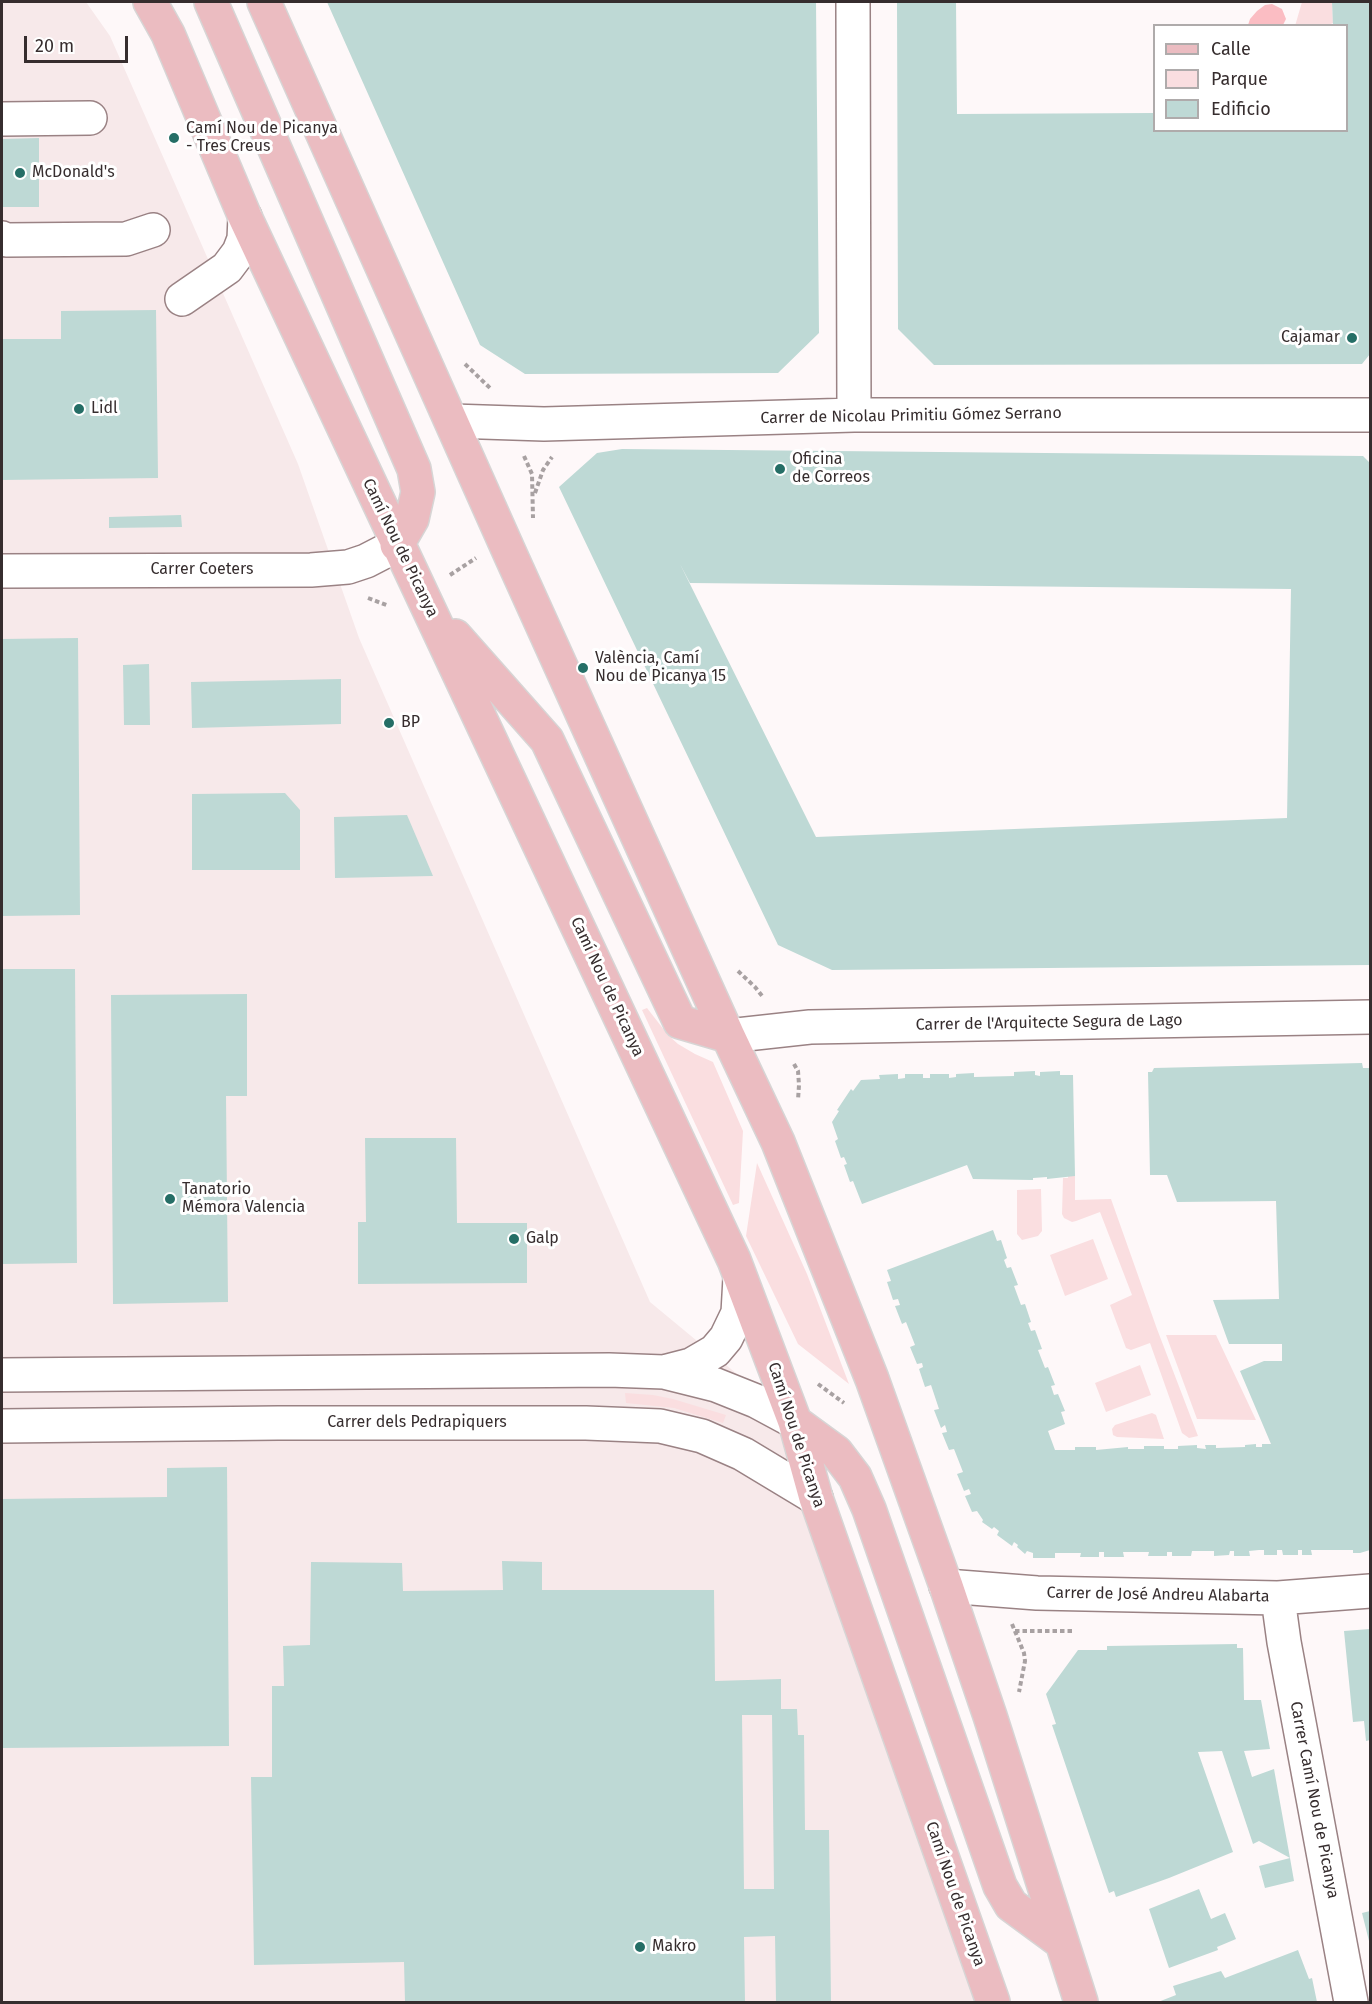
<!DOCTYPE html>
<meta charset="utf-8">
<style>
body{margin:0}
#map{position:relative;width:1372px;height:2004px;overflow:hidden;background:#fef8f9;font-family:"Fira Sans",sans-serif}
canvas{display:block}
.frame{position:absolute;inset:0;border:3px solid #362d2e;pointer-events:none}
.legend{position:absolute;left:1153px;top:24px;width:195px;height:108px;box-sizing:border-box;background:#fff;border:2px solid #afabab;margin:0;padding:8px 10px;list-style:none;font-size:18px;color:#362d2e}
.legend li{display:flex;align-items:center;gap:12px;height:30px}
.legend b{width:30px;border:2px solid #afabab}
.scale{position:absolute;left:24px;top:36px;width:104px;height:27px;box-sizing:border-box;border:3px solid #362d2e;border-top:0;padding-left:8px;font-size:18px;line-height:21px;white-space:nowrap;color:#362d2e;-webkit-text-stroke:4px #fff;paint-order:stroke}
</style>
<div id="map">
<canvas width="1372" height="2004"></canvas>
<div class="frame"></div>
<ul class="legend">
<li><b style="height:8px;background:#ebbcc1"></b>Calle</li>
<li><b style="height:16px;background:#fadee0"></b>Parque</li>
<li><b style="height:16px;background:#bed9d5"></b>Edificio</li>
</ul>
<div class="scale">20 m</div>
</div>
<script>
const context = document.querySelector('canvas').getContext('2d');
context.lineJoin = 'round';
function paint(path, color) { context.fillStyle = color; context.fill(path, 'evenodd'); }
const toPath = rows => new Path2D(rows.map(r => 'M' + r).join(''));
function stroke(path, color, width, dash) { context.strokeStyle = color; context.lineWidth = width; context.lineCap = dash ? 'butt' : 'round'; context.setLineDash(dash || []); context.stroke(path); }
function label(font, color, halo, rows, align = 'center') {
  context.font = font + ' "Fira Sans",sans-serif'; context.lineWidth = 6; context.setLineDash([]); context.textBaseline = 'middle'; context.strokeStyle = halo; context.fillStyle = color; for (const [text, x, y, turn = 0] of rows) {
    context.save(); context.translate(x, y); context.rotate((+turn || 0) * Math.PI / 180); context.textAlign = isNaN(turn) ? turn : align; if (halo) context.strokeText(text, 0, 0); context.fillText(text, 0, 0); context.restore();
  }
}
paint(toPath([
 [2,2,86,2,110,36,298,464,359,638,650,1302,795,1422,996,2002,2,2002]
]), '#f7e9ea');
paint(toPath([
 [1302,2,1332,2,1333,23,1329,25,1295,26],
 [647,1008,668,1035,678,1044,695,1054,713,1062,743,1131,739,1203,733,1205,642,1010],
 [757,1163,807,1274,849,1384,798,1344,746,1236],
 [1068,1176,1075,1176,1075,1200,1111,1199,1157,1329,1198,1436,1189,1438,1182,1433,1150,1343,1131,1350,1126,1348,1110,1305,1132,1295,1100,1212,1076,1221,1072,1222,1064,1218,1062,1214,1063,1178,1068,1178],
 [1041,1189,1042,1231,1038,1236,1022,1240,1017,1234,1017,1190],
 [1093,1239,1108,1279,1065,1296,1050,1255],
 [1166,1335,1216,1335,1256,1420,1197,1419],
 [1140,1365,1151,1395,1106,1412,1095,1383],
 [625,1393,653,1395,673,1399,726,1415,723,1423,674,1408,626,1403],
 [1152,1413,1156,1415,1164,1439,1117,1437,1113,1435,1112,1429,1115,1425]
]), '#fadee0');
paint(toPath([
 [1272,4,1282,9,1286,19,1283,25,1248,25,1250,19,1257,11,1265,5]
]), '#fbbdc3');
paint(toPath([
 [327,2,816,2,819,333,778,373,525,374,480,345],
 [897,2,956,2,957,114,1154,113,1154,130,1347,130,1347,26,1333,26,1332,2,1370,2,1370,354,1362,364,934,365,898,329],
 [39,138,39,207,2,207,2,139],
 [156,310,158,478,2,480,2,339,61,339,61,311],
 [622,449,1363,456,1370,463,1370,965,832,970,778,945,559,487,597,453],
 [680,564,690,583,1291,589,1287,818,816,837],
 [181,515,182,527,109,528,109,517],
 [78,638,80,915,2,916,2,639],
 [149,664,150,725,124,725,123,665],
 [341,679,341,724,192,728,191,682],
 [285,793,300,810,300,870,192,870,192,794],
 [407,815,433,876,335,878,334,817],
 [2,969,75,969,77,1263,2,1264],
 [247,994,247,1096,226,1096,228,1302,113,1304,111,995],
 [1362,1063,1363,1068,1370,1068,1370,1550,1360,1553,1353,1553,1353,1550,1311,1550,1312,1555,1302,1555,1302,1550,1298,1550,1298,1555,1283,1555,1282,1550,1277,1550,1277,1555,1264,1555,1264,1550,1259,1550,1249,1551,1250,1556,1234,1556,1234,1551,1230,1551,1229,1555,1214,1556,1214,1551,1192,1551,1191,1556,1172,1556,1172,1552,1167,1552,1167,1556,1148,1556,1149,1552,1123,1552,1124,1557,1104,1557,1104,1552,1099,1552,1099,1557,1080,1557,1081,1553,1055,1553,1055,1558,1033,1558,1033,1553,1027,1551,1025,1554,1017,1547,1018,1545,1014,1542,1012,1546,997,1535,999,1531,994,1527,992,1529,982,1522,983,1520,977,1511,972,1512,965,1496,971,1494,969,1489,964,1491,957,1474,963,1472,954,1449,949,1450,942,1433,947,1432,945,1425,941,1428,934,1410,939,1409,931,1385,925,1387,919,1369,923,1367,922,1363,917,1364,910,1347,915,1345,906,1322,902,1324,895,1306,900,1305,898,1299,893,1300,887,1282,891,1281,887,1270,993,1230,997,1241,1001,1240,1007,1258,1004,1260,1007,1268,1011,1267,1018,1285,1014,1286,1021,1305,1025,1304,1031,1322,1028,1323,1031,1331,1035,1330,1042,1349,1038,1350,1045,1368,1048,1367,1055,1385,1051,1386,1054,1395,1058,1394,1065,1411,1061,1412,1065,1424,1048,1431,1055,1450,1075,1450,1075,1447,1096,1447,1096,1450,1128,1447,1128,1449,1144,1449,1144,1446,1164,1446,1164,1449,1178,1449,1178,1446,1197,1445,1197,1448,1206,1449,1205,1445,1216,1445,1216,1448,1245,1447,1245,1445,1256,1444,1256,1447,1262,1447,1262,1444,1271,1444,1240,1371,1264,1361,1282,1361,1282,1344,1229,1344,1213,1300,1279,1299,1276,1201,1177,1202,1167,1175,1150,1175,1148,1072,1152,1072,1154,1068],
 [1035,1071,1035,1075,1040,1076,1040,1072,1060,1071,1060,1075,1073,1075,1075,1176,1047,1179,1047,1177,1033,1178,1033,1180,973,1179,967,1165,862,1204,853,1181,850,1182,844,1165,847,1164,844,1157,841,1158,835,1141,838,1139,832,1122,839,1111,837,1110,851,1089,853,1091,861,1080,880,1079,879,1075,898,1074,898,1079,905,1078,905,1074,923,1074,923,1078,930,1078,930,1074,949,1074,949,1078,956,1077,956,1074,974,1073,974,1077,1014,1076,1014,1072],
 [365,1138,456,1138,457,1223,527,1223,527,1283,358,1284,358,1222,366,1222],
 [227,1467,229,1746,2,1748,2,1499,167,1497,167,1468],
 [502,1561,542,1562,542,1590,714,1590,715,1681,781,1679,781,1709,797,1709,798,1735,804,1735,805,1830,829,1830,831,2002,776,2002,775,1936,744,1937,745,2002,405,2002,404,1962,254,1965,251,1777,272,1777,272,1686,284,1686,283,1646,310,1645,311,1562,402,1563,403,1591,503,1590],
 [742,1715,772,1715,774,1889,744,1889],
 [1370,1629,1370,1740,1366,1741,1364,1721,1353,1722,1344,1631],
 [1237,1644,1237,1648,1243,1648,1244,1700,1261,1700,1270,1749,1244,1751,1252,1777,1274,1769,1290,1858,1259,1841,1253,1844,1222,1751,1198,1752,1233,1852,1169,1878,1116,1897,1114,1891,1109,1893,1052,1725,1056,1724,1046,1694,1078,1650,1107,1650,1107,1646],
 [1290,1858,1294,1881,1265,1888,1259,1866],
 [1199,1889,1211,1919,1225,1913,1236,1939,1217,1947,1218,1950,1169,1968,1149,1909],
 [1370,1911,1370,1945,1362,1913],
 [1298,1950,1309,1979,1312,1978,1317,2002,1158,2002,1176,1995,1173,1986,1221,1971,1225,1978]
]), '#bed9d5');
const minor = toPath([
 [853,2,854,415],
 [2,119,90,118],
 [2,238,6,240,126,239,153,230],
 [182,299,227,268,239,252,244,239,245,217],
 [452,421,544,424,854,415,1370,415],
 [2,571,311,570,348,567,366,561,397,545],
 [728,1036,810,1027,1370,1017],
 [664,1372,691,1365,715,1351,726,1338,738,1313,740,1278],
 [2,1375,609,1370,664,1372,716,1385,756,1401,795,1422],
 [2,1426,278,1423,586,1423,660,1426,702,1436,743,1454,816,1498],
 [946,1586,1037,1593,1278,1598,1370,1591],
 [1278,1598,1284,1642,1351,2002]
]);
const major = toPath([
 [150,2,168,34,245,217,734,1260,795,1422,816,1498,993,2002],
 [211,2,414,469,418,492,412,519,397,545],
 [264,2,511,556,728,1036,778,1142,872,1379,946,1586,990,1716,1081,2002],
 [455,636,547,740,680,1022,728,1036],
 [795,1422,836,1452,855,1477,869,1509,1000,1886,1011,1905,1060,1941]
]);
stroke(minor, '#9a8284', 36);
stroke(major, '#d7d5d5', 36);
stroke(toPath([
 [465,364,490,388],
 [524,456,532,474,533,518],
 [535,493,543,470,552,457],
 [450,575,476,558],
 [368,598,389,606],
 [738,971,755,987,763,997],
 [794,1064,798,1071,799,1085,798,1100],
 [818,1384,844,1403],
 [1012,1624,1024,1653,1025,1661,1019,1692],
 [1015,1631,1072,1631]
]), '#a8a1a2', 4, [4.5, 3]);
stroke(minor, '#fff', 33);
stroke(major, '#ebbcc1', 33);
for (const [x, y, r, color] of [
 [174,138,6,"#256e66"],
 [20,173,6,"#256e66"],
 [1352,338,6,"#256e66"],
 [79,409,6,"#256e66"],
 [780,469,6,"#256e66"],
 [583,668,6,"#256e66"],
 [389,723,6,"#256e66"],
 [170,1199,6,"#256e66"],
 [514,1239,6,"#256e66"],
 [640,1947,6,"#256e66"]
]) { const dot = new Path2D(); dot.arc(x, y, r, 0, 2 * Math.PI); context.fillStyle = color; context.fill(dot); stroke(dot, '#fff', 2); }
label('16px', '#362d2e', '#fff', [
 ["Camí Nou de Picanya",186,129],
 ["- Tres Creus",186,147],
 ["McDonald's",32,173],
 ["Cajamar",1340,338,"right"],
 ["Lidl",91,409],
 ["Oficina",792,460],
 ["de Correos",792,478],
 ["València, Camí",595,659],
 ["Nou de Picanya 15",595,677],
 ["BP",401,723],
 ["Tanatorio",182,1190],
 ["Mémora Valencia",182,1208],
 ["Galp",526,1239],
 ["Makro",652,1947]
], 'left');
label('16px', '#362d2e', '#fff', [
 ["Carrer de Nicolau Primitiu Gómez Serrano",911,416,-1],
 ["Camí Nou de Picanya",400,548,64],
 ["Carrer Coeters",202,570],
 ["Camí Nou de Picanya",607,987,65],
 ["Carrer de l'Arquitecte Segura de Lago",1049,1023,-1],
 ["Carrer dels Pedrapiquers",417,1423],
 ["Camí Nou de Picanya",796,1435,72],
 ["Carrer de José Andreu Alabarta",1158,1595,1],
 ["Carrer Camí Nou de Picanya",1314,1800,79],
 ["Camí Nou de Picanya",955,1894,71]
]);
</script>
